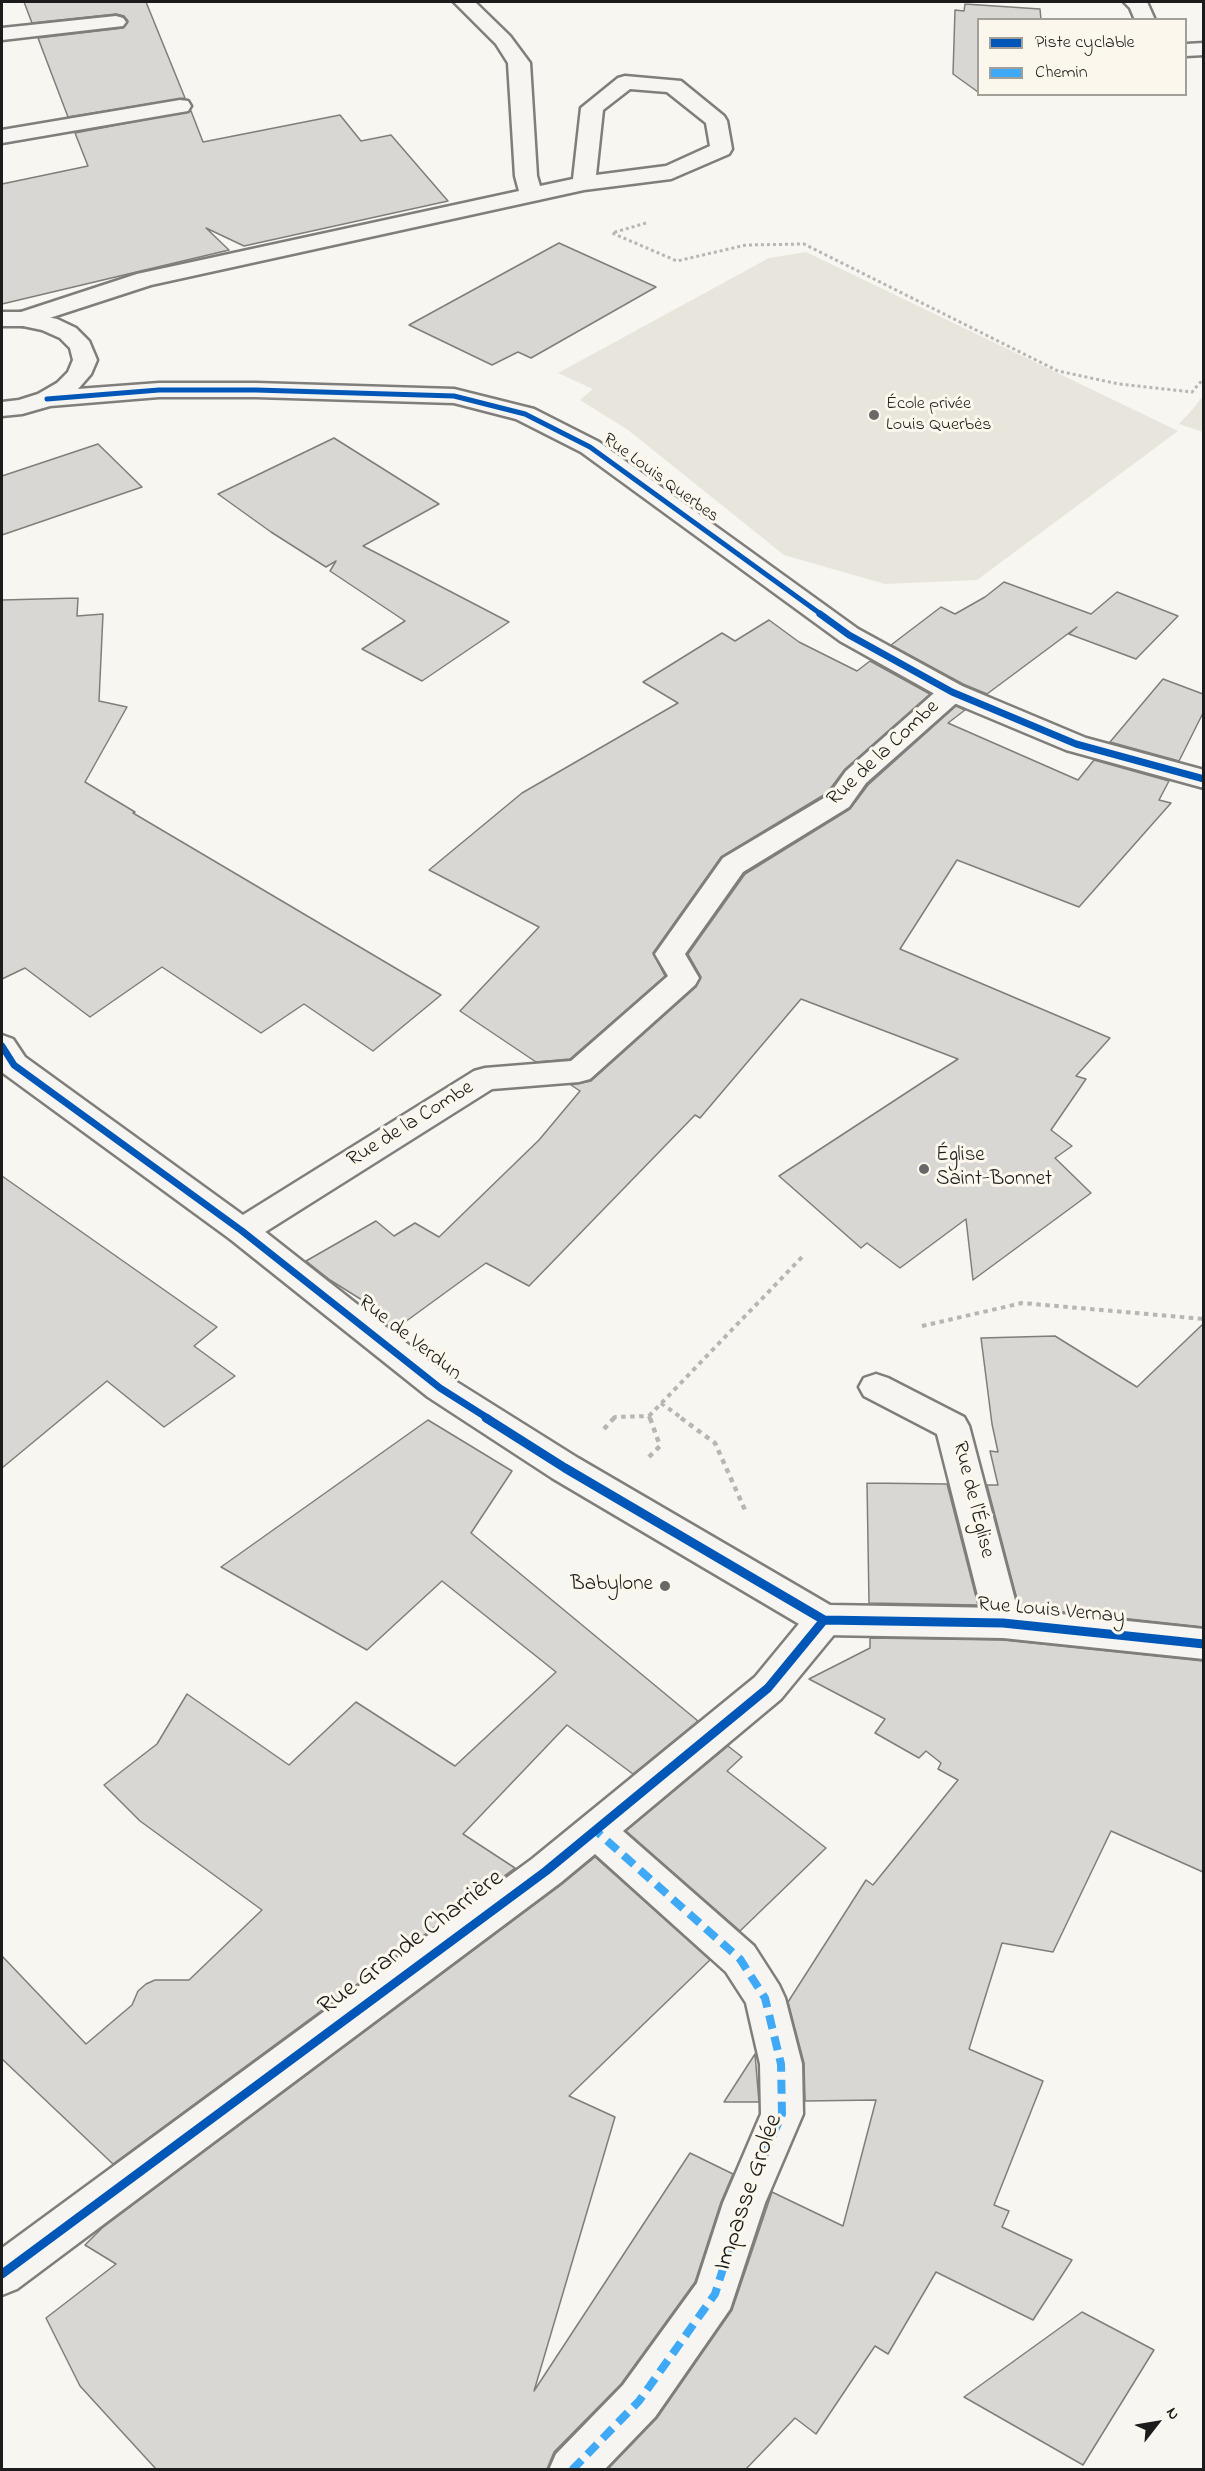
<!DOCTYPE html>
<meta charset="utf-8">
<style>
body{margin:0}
#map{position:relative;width:1205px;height:2471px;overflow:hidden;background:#f8f6f0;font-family:"Indie Flower",sans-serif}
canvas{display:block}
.frame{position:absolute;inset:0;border:3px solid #1c1c1c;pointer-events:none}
.legend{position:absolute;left:977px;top:18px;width:210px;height:78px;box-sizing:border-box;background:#fbf7ec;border:2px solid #a29f99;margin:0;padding:8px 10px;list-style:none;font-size:18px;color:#1c1c1c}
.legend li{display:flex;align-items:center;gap:12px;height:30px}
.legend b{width:30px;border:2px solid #a29f99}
.north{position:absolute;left:1127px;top:2393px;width:60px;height:60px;-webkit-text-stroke:4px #fbf7ec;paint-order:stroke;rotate:59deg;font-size:16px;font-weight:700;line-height:24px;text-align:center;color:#1c1c1c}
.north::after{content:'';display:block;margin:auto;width:21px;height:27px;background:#1c1c1c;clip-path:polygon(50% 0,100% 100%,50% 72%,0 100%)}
</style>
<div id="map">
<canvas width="1205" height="2471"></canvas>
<div class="frame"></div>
<ul class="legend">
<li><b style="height:8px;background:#0057b8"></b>Piste cyclable</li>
<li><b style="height:8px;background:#3fa9f5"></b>Chemin</li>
</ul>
<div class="north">N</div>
</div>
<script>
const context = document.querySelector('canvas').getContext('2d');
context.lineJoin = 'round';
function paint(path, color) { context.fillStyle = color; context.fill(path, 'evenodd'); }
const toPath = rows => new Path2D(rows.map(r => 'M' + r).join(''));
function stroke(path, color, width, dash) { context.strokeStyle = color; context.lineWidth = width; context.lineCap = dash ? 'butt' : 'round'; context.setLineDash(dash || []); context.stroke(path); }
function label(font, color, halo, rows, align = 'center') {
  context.font = font + ' "Indie Flower",sans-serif'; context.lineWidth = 6; context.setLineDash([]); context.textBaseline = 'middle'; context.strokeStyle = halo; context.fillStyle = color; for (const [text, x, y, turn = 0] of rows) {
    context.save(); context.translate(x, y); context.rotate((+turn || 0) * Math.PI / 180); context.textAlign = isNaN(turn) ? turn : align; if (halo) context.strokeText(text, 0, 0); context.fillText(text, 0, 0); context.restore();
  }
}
paint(toPath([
 [806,252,1178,431,977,580,885,584,784,555,628,430,580,400,593,389,558,373,769,258],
 [1203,396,1203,432,1179,424,1192,410]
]), '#e8e5dd');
const building = toPath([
 [24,2,146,2,185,98,68,117,38,38,123,28,128,21,124,16,116,14,32,23,24,2],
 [965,4,1040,9,1041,20,978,20,978,92,953,74,955,10,964,11,965,4],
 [191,111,203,142,340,115,361,141,391,135,448,201,244,246,206,228,229,250,2,304,2,184,88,166,75,133,191,111],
 [559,243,656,287,531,358,518,352,492,365,409,325,559,243],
 [334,438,439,504,363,546,509,622,422,681,362,649,405,621,330,571,336,561,326,567,271,532,218,494,334,438],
 [98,444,142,487,2,535,2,476,98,444],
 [1004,582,1091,614,1117,592,1178,616,1136,659,1069,634,1077,627,987,694,963,684,891,645,941,607,955,614,985,597,1004,582],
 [78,598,77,616,103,614,99,701,127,707,85,782,135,812,133,813,441,995,373,1051,304,1004,261,1033,162,967,90,1017,25,968,2,979,2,600,78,598],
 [769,620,799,642,857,671,870,661,930,694,845,769,827,793,721,857,653,953,665,976,570,1059,536,1062,460,1011,539,927,429,870,522,793,678,703,643,682,722,633,735,641,769,620],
 [1163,679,1203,694,1203,713,1179,761,1110,742,1163,679],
 [956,706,965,710,948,723,1078,780,1094,760,1169,781,1159,800,1171,803,1079,907,957,860,900,949,1110,1038,1076,1076,1086,1079,1051,1130,1072,1146,1055,1158,1091,1193,973,1280,966,1219,900,1268,867,1243,861,1248,779,1176,958,1059,801,999,700,1118,695,1115,529,1286,486,1263,394,1330,367,1309,370,1305,330,1280,306,1261,376,1221,394,1236,415,1223,439,1237,539,1140,580,1091,571,1085,591,1081,696,987,701,977,688,954,745,874,850,809,868,785,956,706],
 [2,1176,217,1327,194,1346,235,1376,164,1427,107,1381,2,1468,2,1176],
 [1203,1324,1203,1627,1019,1607,987,1485,998,1485,990,1451,998,1452,992,1424,981,1338,1055,1336,1137,1387,1203,1324],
 [428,1420,512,1471,471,1533,698,1721,633,1774,567,1725,463,1834,515,1868,113,2164,2,2059,2,1956,86,2044,132,2005,138,1991,146,1984,155,1980,189,1980,262,1910,140,1821,104,1785,157,1744,187,1694,289,1765,356,1702,455,1766,556,1672,442,1581,367,1650,221,1567,428,1420],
 [867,1483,947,1484,978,1605,869,1603,867,1483],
 [870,1638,1003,1640,1203,1661,1203,1872,1111,1831,1053,1952,1002,1943,969,2049,1043,2081,994,2205,1009,2211,1002,2227,1072,2260,1033,2320,936,2272,888,2354,875,2346,816,2434,795,2418,746,2469,608,2469,657,2418,732,2310,772,2192,843,2226,876,2100,805,2101,804,2063,788,2002,866,1880,873,1885,958,1780,938,1769,941,1763,926,1751,919,1758,875,1733,885,1719,809,1679,870,1648,870,1638],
 [728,1746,742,1757,727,1771,826,1848,740,1931,626,1831,728,1746],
 [595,1857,710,1960,569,2096,615,2117,534,2391,690,2153,733,2174,721,2202,695,2282,621,2384,554,2452,547,2469,156,2469,80,2386,46,2318,116,2264,85,2245,102,2228,561,1885,595,1857],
 [755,2054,759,2102,724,2102,755,2054],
 [1082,2312,1154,2350,1083,2465,964,2397,1082,2312]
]);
paint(building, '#d9d7d3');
stroke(building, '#7f7e7b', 1.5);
const lane = toPath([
 [454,2,475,2,510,36,530,63,537,176,540,186,573,179,581,108,618,78,625,76,681,81,724,116,727,121,732,149,729,154,671,179,584,190,151,285,31,324,23,326,15,324,11,319,15,314,137,274,519,191,515,176,508,63,496,44,454,2],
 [630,89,667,92,706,123,710,146,666,166,596,175,603,110,630,89],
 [116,16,123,18,126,22,123,26,2,40,2,28,116,16],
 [180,100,188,101,191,106,188,111,2,143,2,130,180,100]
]);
const street = toPath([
 [1124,2,1147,2,1155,20,1135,20,1130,8,1124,2],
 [1204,43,1204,55,1186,56,1186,44,1204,43],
 [952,684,962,686,966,692,962,698,866,783,849,807,743,872,685,954,699,978,695,985,590,1079,579,1082,492,1089,254,1239,242,1243,230,1239,226,1231,230,1223,474,1071,485,1068,571,1061,668,976,655,954,723,858,829,795,846,771,942,686,952,684],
 [876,1374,888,1378,964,1417,969,1426,1021,1623,1016,1634,1003,1638,990,1634,985,1623,937,1434,864,1396,859,1387,864,1378,876,1374],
 [824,1605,837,1609,842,1620,837,1631,781,1699,623,1831,754,1946,779,1985,785,1998,802,2064,803,2114,765,2203,730,2309,655,2417,604,2470,549,2470,556,2454,623,2385,697,2283,723,2203,761,2114,760,2064,746,2003,726,1972,595,1854,560,1883,17,2289,2,2295,2,2248,532,1859,755,1677,811,1609,824,1605]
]);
const secondary = toPath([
 [2,312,23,312,57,319,76,328,89,341,97,360,91,374,78,389,159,383,256,383,454,389,534,409,599,442,858,629,962,686,1086,738,1204,770,1204,788,1066,750,942,698,840,641,581,452,516,419,454,403,256,397,159,397,50,406,22,414,2,416,2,402,19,400,38,394,57,383,68,372,73,360,70,348,60,338,42,330,23,326,2,326,2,312],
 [2,1035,13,1039,25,1057,254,1223,452,1379,578,1458,830,1605,1003,1608,1204,1629,1204,1659,1003,1638,824,1635,811,1631,552,1478,428,1397,230,1239,3,1073,2,1035]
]);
stroke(lane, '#7f7e7b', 5);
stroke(street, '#7f7e7b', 5);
stroke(secondary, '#7f7e7b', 5);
stroke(toPath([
 [646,223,612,233,677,261,746,245,804,244,1058,371,1119,384,1192,392,1204,378]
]), '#b7b6b4', 3, [3, 3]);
stroke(toPath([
 [922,1326,1022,1303,1204,1319],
 [661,1403,683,1419],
 [649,1416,802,1257],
 [613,1419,615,1417,649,1416,650,1419]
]), '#b7b6b4', 4, [4.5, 4.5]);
stroke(toPath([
 [681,1418,715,1443,745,1510],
 [604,1429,614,1418],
 [649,1457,660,1446,650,1418]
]), '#b7b6b4', 4.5, [5, 5]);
paint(lane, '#f6f5f1');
paint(street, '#f6f5f1');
paint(secondary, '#f6f5f1');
stroke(toPath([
 [572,2470,639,2401,715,2294,744,2203,782,2114,781,2064,765,1998,740,1959,595,1830]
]), '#3fa9f5', 8, [14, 8]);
stroke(toPath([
 [47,399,159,390,256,390,454,396,525,414,590,447,822,615]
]), '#0057b8', 5);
stroke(toPath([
 [820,614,849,635,952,692,1076,744,1204,779],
 [2,1046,14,1065,242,1231,440,1388,489,1419]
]), '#0057b8', 7);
stroke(toPath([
 [486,1418,565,1468,824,1620,1003,1623,1204,1644],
 [2,2274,546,1871,768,1688,824,1620]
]), '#0057b8', 9);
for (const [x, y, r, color] of [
 [874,415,6,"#696866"],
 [924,1169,6,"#696866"],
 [665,1586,6,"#696866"]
]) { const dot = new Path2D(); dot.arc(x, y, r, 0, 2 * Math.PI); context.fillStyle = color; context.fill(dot); stroke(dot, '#fbf7ec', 2); }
label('18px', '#1c1c1c', '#fbf7ec', [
 ["École privée",886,405],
 ["Louis Querbès",886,426]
], 'left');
label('18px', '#1c1c1c', '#fbf7ec', [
 ["Rue Louis Querbes",660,479,36]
]);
label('21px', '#1c1c1c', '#fbf7ec', [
 ["Rue de la Combe",884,754,-43],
 ["Rue de la Combe",411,1125,-32],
 ["Rue de Verdun",409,1339,38],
 ["Rue de l'Église",972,1500,76],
 ["Rue Louis Vernay",1051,1612,5]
]);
label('21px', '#1c1c1c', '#fbf7ec', [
 ["Église",936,1157],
 ["Saint-Bonnet",936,1181],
 ["Babylone",653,1586,"right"]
], 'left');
label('26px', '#1c1c1c', '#fbf7ec', [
 ["Rue Grande Charrière",412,1944,-37],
 ["Impasse Grolée",750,2193,-71]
]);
</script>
